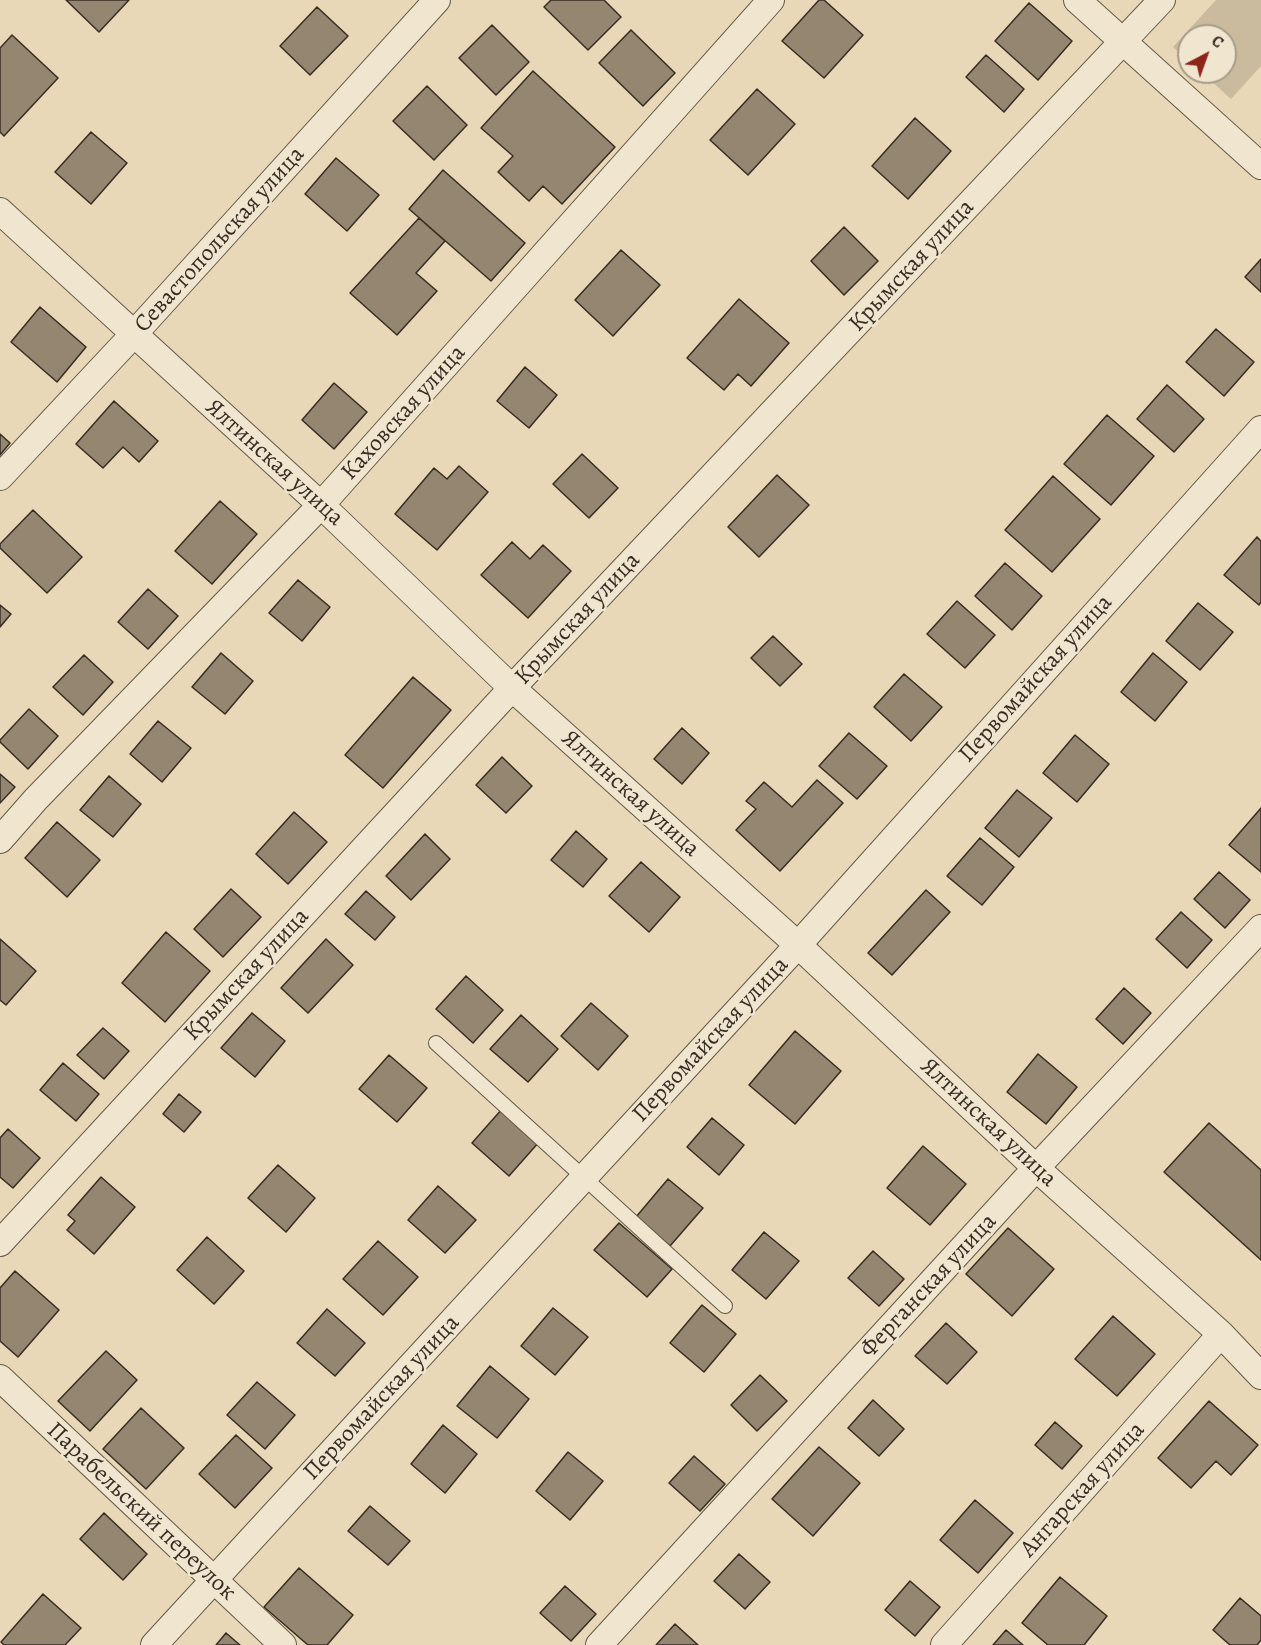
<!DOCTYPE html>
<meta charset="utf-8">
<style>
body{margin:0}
#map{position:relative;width:1261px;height:1645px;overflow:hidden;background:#e8d8b7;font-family:Alegreya,serif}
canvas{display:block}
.north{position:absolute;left:1177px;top:24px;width:60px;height:60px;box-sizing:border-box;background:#f0e6d0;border:2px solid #a69c8b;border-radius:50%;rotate:41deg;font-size:16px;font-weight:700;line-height:24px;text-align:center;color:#382d23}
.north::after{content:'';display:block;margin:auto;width:21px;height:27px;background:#8f2418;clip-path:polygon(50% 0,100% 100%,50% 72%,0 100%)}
</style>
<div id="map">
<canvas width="1261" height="1645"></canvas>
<div class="north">С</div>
</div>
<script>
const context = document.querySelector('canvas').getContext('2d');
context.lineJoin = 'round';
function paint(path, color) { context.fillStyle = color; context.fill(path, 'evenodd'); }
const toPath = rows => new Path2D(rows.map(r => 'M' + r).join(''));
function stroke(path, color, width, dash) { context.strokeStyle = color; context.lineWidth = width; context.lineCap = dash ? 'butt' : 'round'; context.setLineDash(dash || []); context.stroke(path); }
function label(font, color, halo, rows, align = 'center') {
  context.font = font + ' Alegreya,serif'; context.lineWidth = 5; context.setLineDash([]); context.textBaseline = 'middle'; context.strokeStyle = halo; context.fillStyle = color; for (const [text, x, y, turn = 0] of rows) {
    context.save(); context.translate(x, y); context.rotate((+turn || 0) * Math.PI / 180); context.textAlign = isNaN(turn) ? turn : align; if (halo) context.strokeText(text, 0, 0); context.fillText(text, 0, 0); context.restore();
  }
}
paint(toPath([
 [1216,0,1261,0,1261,66,1231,99,1201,72,1225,72,1225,36,1189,36,1189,61,1173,47]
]), '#cabb9e');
const building = toPath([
 [66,0,129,0,99,32,66,0],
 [551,0,604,0,621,17,588,50,544,7,551,0],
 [819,0,824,0,863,35,824,78,782,41,819,0],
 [1029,3,1072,41,1038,80,995,41,1029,3],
 [317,7,348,36,310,75,280,46,317,7],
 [492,25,529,62,496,95,459,58,492,25],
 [631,30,675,73,643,106,599,63,631,30],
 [12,35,58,78,4,136,0,132,0,48,12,35],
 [986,55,1024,89,1004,112,966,77,986,55],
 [533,71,615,147,562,204,543,186,529,201,498,172,513,156,481,128,533,71],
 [427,86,467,125,434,160,393,121,427,86],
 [757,89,795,124,748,175,710,140,757,89],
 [915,118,951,151,908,199,872,166,915,118],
 [91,132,127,163,91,204,55,172,91,132],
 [336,158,379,195,347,231,305,194,336,158],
 [443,170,525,243,491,281,409,209,443,170],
 [419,218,445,241,416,273,437,291,397,335,350,293,419,218],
 [844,227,878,261,844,295,811,261,844,227],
 [621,250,660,285,613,336,575,300,621,250],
 [1261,259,1261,292,1245,277,1261,259],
 [739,299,789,343,751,386,738,374,724,390,687,358,739,299],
 [40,307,86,347,57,382,11,342,40,307],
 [1216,329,1254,362,1224,396,1186,362,1216,329],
 [525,367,557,395,529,428,497,401,525,367],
 [334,383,367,412,334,449,302,420,334,383],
 [1167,385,1204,419,1174,452,1137,419,1167,385],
 [114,401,158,441,139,462,123,447,103,468,76,444,114,401],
 [1107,415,1154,456,1111,505,1064,464,1107,415],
 [0,434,10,443,0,455,0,434],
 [582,454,618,488,589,518,553,484,582,454],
 [459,466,488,492,437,550,395,514,434,468,447,479,459,466],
 [777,475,809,505,759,557,728,527,777,475],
 [1053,476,1100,519,1052,572,1005,530,1053,476],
 [220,501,257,534,212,584,175,551,220,501],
 [33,510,82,557,47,593,0,548,0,544,33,510],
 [1257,537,1261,541,1261,602,1259,605,1224,575,1257,537],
 [512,542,530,559,543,545,571,571,528,618,481,575,512,542],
 [1005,563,1042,596,1012,630,975,596,1005,563],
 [298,580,330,607,302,641,269,613,298,580],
 [148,589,178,616,148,649,118,622,148,589],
 [957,601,995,635,965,668,927,634,957,601],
 [1198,603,1233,632,1200,670,1166,641,1198,603],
 [0,605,11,614,0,627,0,605],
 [773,636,802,664,780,686,751,658,773,636],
 [221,653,253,681,225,714,192,687,221,653],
 [1153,653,1187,682,1155,721,1121,692,1153,653],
 [84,655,113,682,83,715,53,687,84,655],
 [904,674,942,707,911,741,874,707,904,674],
 [413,677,451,710,383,788,345,755,413,677],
 [29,709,58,736,28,769,0,742,0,740,29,709],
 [158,721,191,748,162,782,130,754,158,721],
 [682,728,709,753,682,784,654,759,682,728],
 [849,733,887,766,857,799,819,766,849,733],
 [1075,735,1109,764,1077,802,1043,773,1075,735],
 [502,757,532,786,506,813,476,785,502,757],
 [0,774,15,787,0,803,0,774],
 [109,776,141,804,113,837,80,810,109,776],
 [817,780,843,803,780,871,736,830,756,809,746,801,764,782,792,807,817,780],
 [1017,790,1052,818,1019,857,985,828,1017,790],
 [1261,808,1261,872,1229,845,1261,808],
 [294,812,327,842,288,884,256,854,294,812],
 [57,822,100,860,67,897,25,858,57,822],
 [576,831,607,859,583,887,551,860,576,831],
 [425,834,450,859,411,900,386,876,425,834],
 [980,838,1014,867,982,905,947,876,980,838],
 [641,862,680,897,649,932,609,896,641,862],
 [1219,872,1250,900,1225,928,1194,899,1219,872],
 [231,889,261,917,223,957,194,929,231,889],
 [926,890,950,912,892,975,868,953,926,890],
 [366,891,395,917,375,940,345,914,366,891],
 [1181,912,1212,940,1187,968,1156,939,1181,912],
 [166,932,210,971,165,1022,122,983,166,932],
 [0,939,36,971,6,1005,0,1000,0,939],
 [326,939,353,965,308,1013,281,988,326,939],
 [466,976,503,1010,473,1043,436,1009,466,976],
 [1124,988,1151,1013,1123,1044,1096,1019,1124,988],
 [591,1003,628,1036,598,1070,561,1036,591,1003],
 [252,1013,285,1041,255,1077,221,1048,252,1013],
 [521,1015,558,1049,528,1082,490,1049,521,1015],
 [103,1028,129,1051,104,1079,77,1055,103,1028],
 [795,1031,841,1071,795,1124,749,1085,795,1031],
 [1038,1054,1077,1087,1046,1124,1007,1092,1038,1054],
 [389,1055,427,1088,397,1122,359,1089,389,1055],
 [63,1063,99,1094,76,1121,40,1090,63,1063],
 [179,1094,201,1112,184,1132,163,1114,179,1094],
 [502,1109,539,1142,509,1176,472,1143,502,1109],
 [712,1118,744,1145,719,1175,687,1147,712,1118],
 [1209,1123,1261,1170,1261,1260,1164,1172,1209,1123],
 [8,1129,40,1158,13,1188,0,1177,0,1138,8,1129],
 [923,1146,966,1184,930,1225,887,1188,923,1146],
 [278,1165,315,1198,286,1232,248,1198,278,1165],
 [101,1177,135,1207,94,1254,67,1230,75,1221,68,1215,101,1177],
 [668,1179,703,1208,670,1246,636,1217,668,1179],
 [438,1186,476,1220,445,1253,408,1220,438,1186],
 [619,1223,672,1269,647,1297,594,1250,619,1223],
 [1008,1228,1054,1269,1012,1316,966,1274,1008,1228],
 [764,1232,799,1261,766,1299,732,1270,764,1232],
 [207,1237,244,1271,214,1304,177,1270,207,1237],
 [378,1241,418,1277,383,1315,343,1279,378,1241],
 [873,1251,904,1279,879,1306,848,1278,873,1251],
 [15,1271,59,1310,18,1357,0,1341,0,1288,15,1271],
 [702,1305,736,1334,704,1372,670,1343,702,1305],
 [553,1308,588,1337,555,1375,521,1346,553,1308],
 [327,1309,365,1343,335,1376,297,1343,327,1309],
 [1113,1316,1155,1354,1117,1396,1075,1359,1113,1316],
 [946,1323,977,1352,947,1384,915,1356,946,1323],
 [106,1351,137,1380,90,1431,58,1401,106,1351],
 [490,1366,529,1399,497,1438,457,1406,490,1366],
 [760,1375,787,1401,757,1431,731,1405,760,1375],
 [257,1382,295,1415,265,1449,227,1415,257,1382],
 [873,1400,904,1429,879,1456,848,1428,873,1400],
 [1209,1401,1258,1445,1231,1475,1216,1461,1191,1488,1158,1458,1209,1401],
 [141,1408,184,1448,146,1489,103,1449,141,1408],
 [1055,1422,1082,1446,1062,1469,1035,1445,1055,1422],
 [443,1425,477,1454,445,1493,411,1464,443,1425],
 [236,1435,272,1468,235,1508,199,1474,236,1435],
 [819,1447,860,1483,813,1536,772,1499,819,1447],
 [568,1452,603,1481,570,1520,536,1491,568,1452],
 [694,1456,725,1484,700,1511,669,1483,694,1456],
 [975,1500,1013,1533,978,1573,940,1540,975,1500],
 [370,1506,410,1541,388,1565,348,1531,370,1506],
 [104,1513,147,1554,123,1580,80,1539,104,1513],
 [739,1554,770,1582,745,1609,714,1581,739,1554],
 [299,1568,353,1615,327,1645,308,1645,264,1607,299,1568],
 [1060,1577,1107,1616,1084,1645,1048,1645,1022,1623,1060,1577],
 [910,1581,940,1607,915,1636,885,1610,910,1581],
 [565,1586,596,1614,571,1641,540,1613,565,1586],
 [43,1594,81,1628,65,1645,4,1645,1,1642,43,1594],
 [1240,1598,1261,1616,1261,1640,1257,1645,1230,1645,1213,1630,1240,1598],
 [675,1624,698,1645,656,1645,675,1624],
 [1006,1630,1023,1645,993,1645,1006,1630],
 [226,1633,240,1645,216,1645,226,1633]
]);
paint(building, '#948670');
stroke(building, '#382d23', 1.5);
const lane = toPath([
 [436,1043,725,1306]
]);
const street = toPath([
 [1077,0,1261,166],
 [0,211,321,505,512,688,798,945,1036,1168,1221,1334,1261,1376],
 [0,477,133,335,437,0],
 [0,840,36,799,321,505,771,0],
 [0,1243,512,688,1162,0],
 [0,1378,283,1645],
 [154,1645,798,945,1261,429],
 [599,1645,1036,1168,1261,928],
 [944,1645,1221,1334]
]);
stroke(lane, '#645848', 16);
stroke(street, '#645848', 28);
stroke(lane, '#f0e6d0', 14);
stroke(street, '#f0e6d0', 26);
label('24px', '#382d23', '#f0e6d0', [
 ["Севастопольская улица",220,240,-48],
 ["Крымская улица",912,266,-47],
 ["Каховская улица",404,413,-48],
 ["Ялтинская улица",274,463,42],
 ["Крымская улица",578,619,-47],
 ["Первомайская улица",1036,679,-48],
 ["Ялтинская улица",630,794,42],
 ["Крымская улица",247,975,-47],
 ["Первомайская улица",711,1040,-47],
 ["Ялтинская улица",988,1123,43],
 ["Ферганская улица",929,1286,-47],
 ["Первомайская улица",382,1398,-47],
 ["Ангарская улица",1083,1490,-48],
 ["Парабельский переулок",141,1512,43]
]);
</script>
